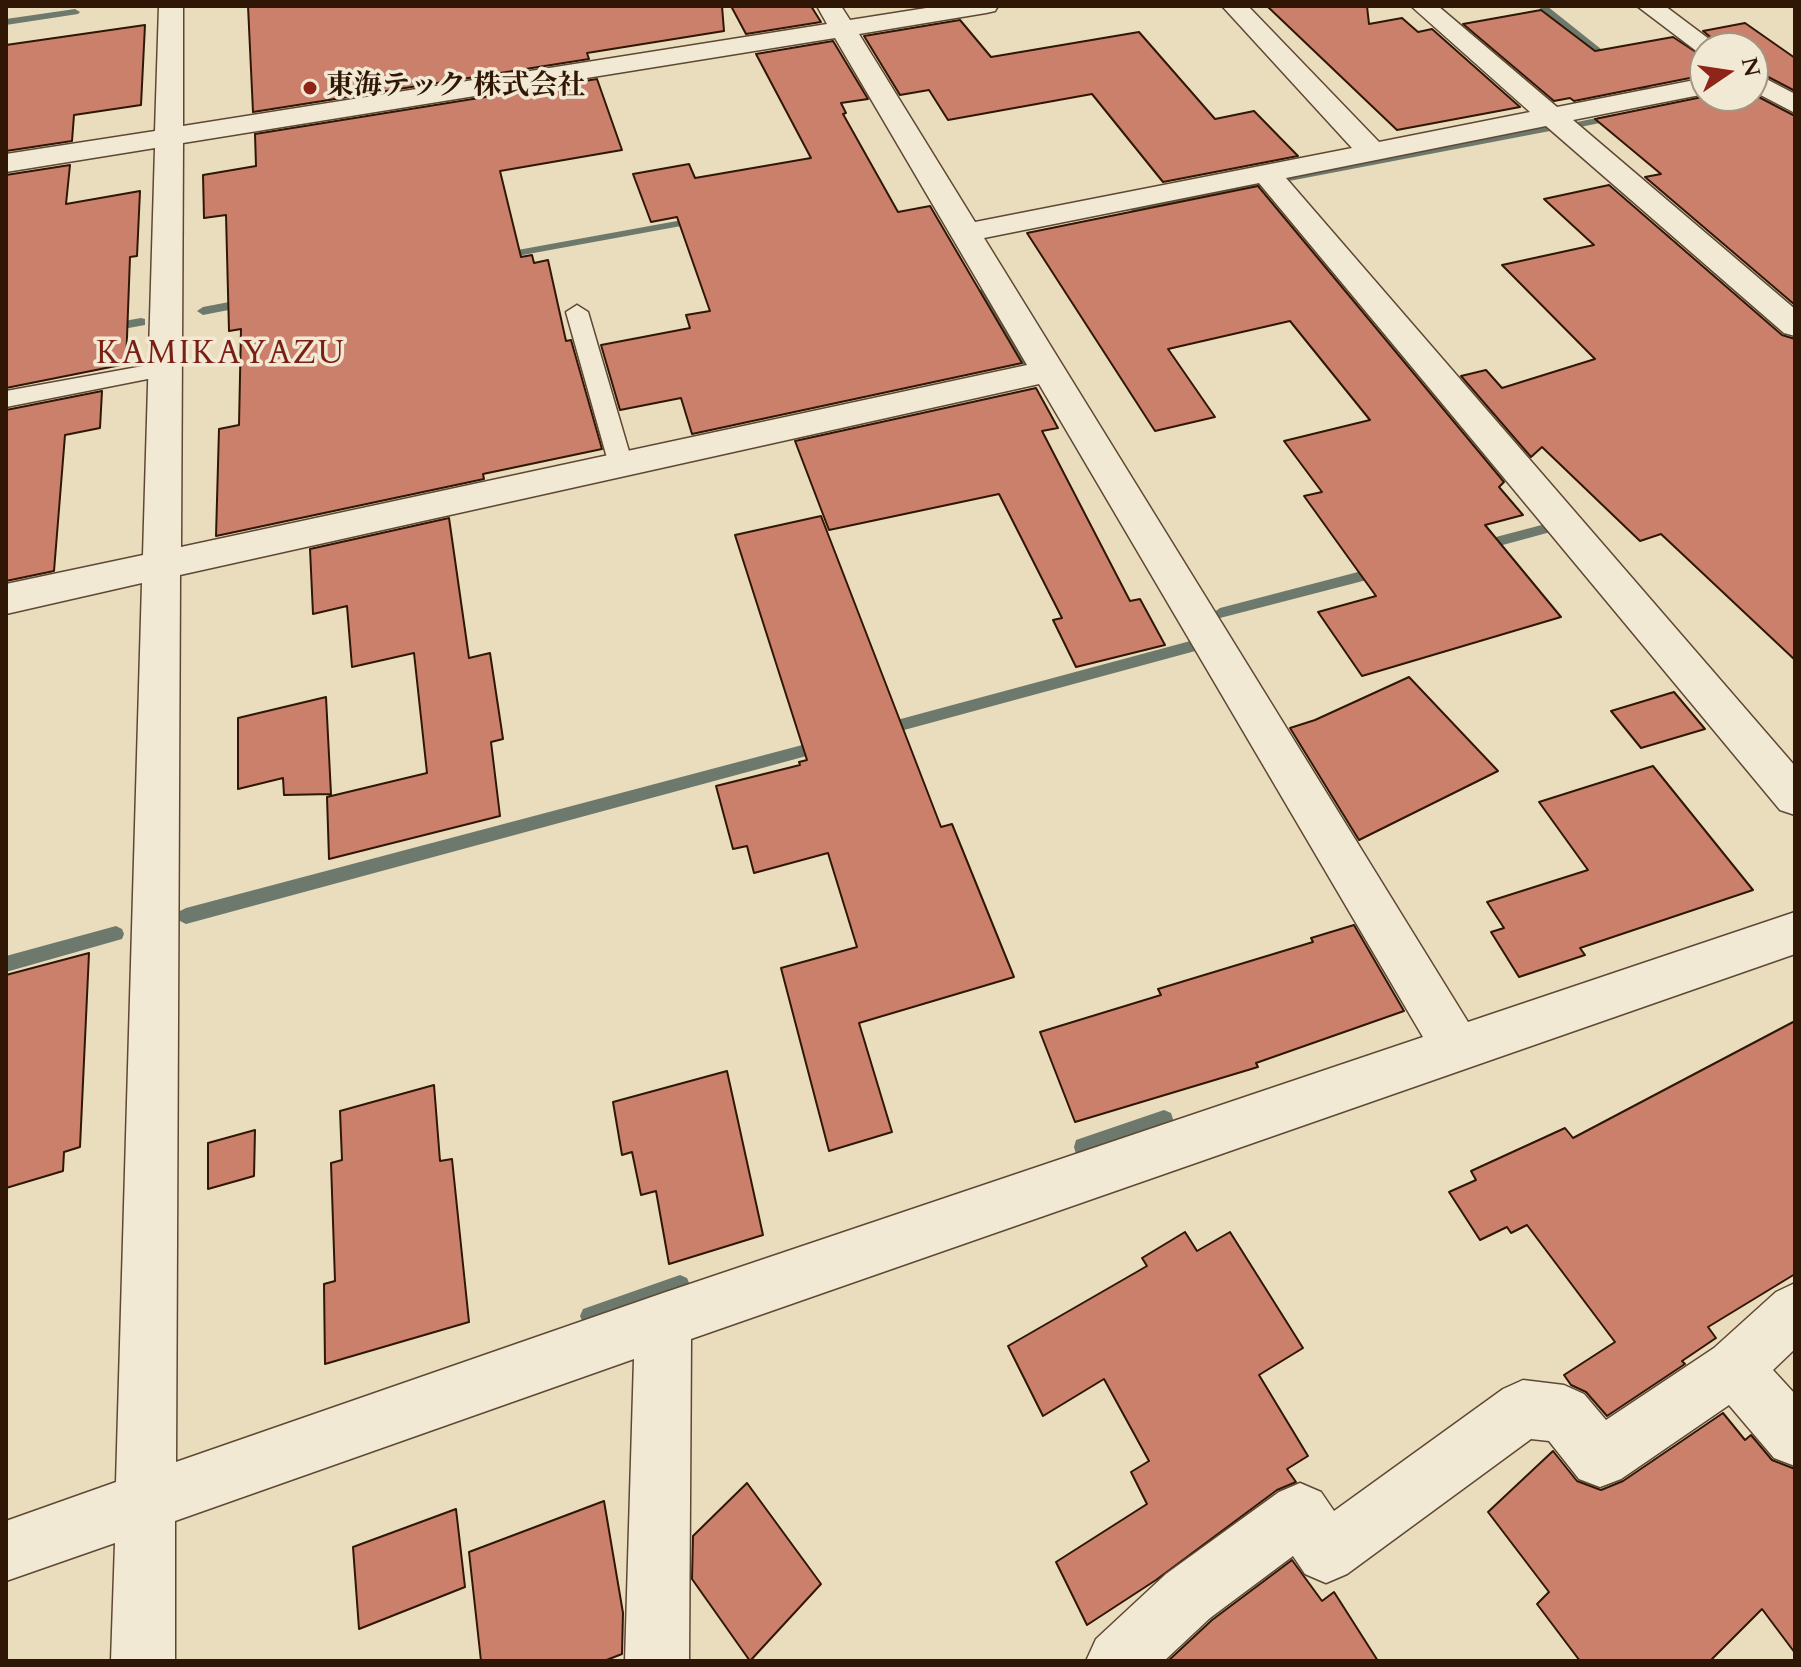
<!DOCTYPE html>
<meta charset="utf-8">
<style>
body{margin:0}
#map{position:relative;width:1801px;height:1667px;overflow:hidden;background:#eaddbd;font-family:Cardo,serif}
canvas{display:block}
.frame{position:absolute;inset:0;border:8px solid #301705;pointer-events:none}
.north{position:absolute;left:1689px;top:32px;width:80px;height:80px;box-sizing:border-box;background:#f1e9d4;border:2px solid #a49581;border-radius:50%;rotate:77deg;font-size:22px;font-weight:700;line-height:32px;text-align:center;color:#301705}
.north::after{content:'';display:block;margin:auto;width:28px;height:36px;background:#8f2418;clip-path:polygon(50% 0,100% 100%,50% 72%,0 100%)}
</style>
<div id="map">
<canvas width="1801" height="1667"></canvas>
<div class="frame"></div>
<div class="north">N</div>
</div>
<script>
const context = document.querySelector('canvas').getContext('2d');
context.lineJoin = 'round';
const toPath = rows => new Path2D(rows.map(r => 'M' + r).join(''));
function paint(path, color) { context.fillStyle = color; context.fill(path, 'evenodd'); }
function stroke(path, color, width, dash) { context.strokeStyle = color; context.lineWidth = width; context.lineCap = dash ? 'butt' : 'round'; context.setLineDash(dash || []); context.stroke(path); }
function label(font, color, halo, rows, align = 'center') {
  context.font = font + ' Cardo,"Noto Serif JP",serif'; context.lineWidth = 7; context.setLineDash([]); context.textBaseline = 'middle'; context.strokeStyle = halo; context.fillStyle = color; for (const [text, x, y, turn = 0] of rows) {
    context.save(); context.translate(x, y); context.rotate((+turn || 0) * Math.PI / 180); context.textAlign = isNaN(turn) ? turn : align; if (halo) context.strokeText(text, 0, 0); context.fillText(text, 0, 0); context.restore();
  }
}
paint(toPath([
 [1537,6,1547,6,1650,88,1650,92,1644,92,1537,6],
 [75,9,80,12,78,14,6,25,6,19,75,9],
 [1616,114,1620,115,1620,119,1575,128,1564,120,1569,117,1577,122,1616,114],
 [1546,126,1551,129,1550,131,1284,182,1279,179,1284,176,1546,126],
 [1260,181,1265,184,1264,186,1132,211,1127,208,1132,205,1260,181],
 [699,217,704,220,703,222,501,259,495,256,501,253,699,217],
 [983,288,989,292,1030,361,1028,364,1024,365,1018,361,977,292,983,288],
 [250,298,256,302,254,305,203,315,197,311,203,307,250,298],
 [141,318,145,319,145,325,107,332,101,328,107,324,141,318],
 [1553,522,1558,524,1558,530,1477,552,1470,547,1477,542,1553,522],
 [1381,566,1386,567,1388,571,1386,575,1220,618,1213,613,1220,608,1381,566],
 [1194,640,1201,646,1199,650,882,736,874,730,882,724,1194,640],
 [825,739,830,741,833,745,830,749,825,751,186,924,180,921,178,916,180,911,186,908,825,739],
 [116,926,122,929,124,934,122,939,6,972,6,956,116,926],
 [1164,1110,1171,1113,1173,1119,1171,1125,1083,1156,1076,1154,1074,1147,1076,1140,1164,1110],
 [680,1275,687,1278,690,1285,687,1292,590,1326,583,1323,580,1316,583,1309,680,1275]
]), '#6e796d');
const building = toPath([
 [248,6,722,6,724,31,587,53,589,59,253,112,248,6],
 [731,6,811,6,821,22,746,34,731,6],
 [1267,6,1367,6,1369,24,1402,18,1418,32,1432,29,1520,107,1397,130,1267,6],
 [1541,10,1595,51,1673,37,1705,58,1705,75,1574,101,1570,98,1554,101,1463,24,1541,10],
 [960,20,991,57,1139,32,1215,119,1254,111,1298,156,1163,182,1092,94,948,120,929,90,900,95,864,36,960,20],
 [1745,23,1795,58,1795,91,1753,69,1753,48,1724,48,1703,31,1745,23],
 [145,25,141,105,74,115,72,141,6,151,6,45,145,25],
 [833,41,868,99,841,103,846,113,843,114,898,212,930,206,1022,363,692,434,681,398,620,410,601,345,690,328,686,315,710,311,677,217,651,222,633,174,689,164,695,178,811,158,756,54,833,41],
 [597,79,622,150,500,171,521,257,532,255,534,263,548,260,566,341,571,340,602,449,483,474,484,479,216,536,219,429,239,425,241,329,229,331,226,215,204,218,203,175,256,166,255,134,597,79],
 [1753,94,1795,116,1795,305,1645,177,1661,174,1595,119,1707,96,1753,94],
 [70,165,66,204,140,191,137,256,130,257,126,364,6,388,6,175,70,165],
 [1609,185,1782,335,1795,339,1795,660,1661,534,1640,541,1542,447,1531,457,1461,376,1486,370,1502,388,1595,359,1502,265,1594,245,1544,199,1609,185],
 [1258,186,1504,482,1499,487,1523,515,1485,525,1561,617,1362,676,1318,612,1376,596,1304,496,1322,492,1284,441,1370,420,1290,321,1168,349,1215,417,1155,431,1027,233,1258,186],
 [1036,388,1058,428,1042,431,1130,601,1140,599,1165,645,1076,667,1053,620,1062,618,999,494,829,530,795,441,1036,388],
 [102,391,100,428,65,435,54,571,6,581,6,410,102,391],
 [821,516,941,827,952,824,1014,977,859,1023,892,1132,829,1151,781,968,857,947,828,853,754,873,747,846,733,849,716,786,800,765,799,762,807,760,735,535,821,516],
 [449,518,469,658,490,653,503,739,491,742,500,816,329,859,327,797,427,773,414,653,352,667,347,606,313,614,310,549,449,518],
 [1409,677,1498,771,1359,840,1290,728,1315,720,1409,677],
 [1674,692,1705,729,1641,748,1611,711,1674,692],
 [326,697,331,794,284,795,283,778,238,789,238,718,326,697],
 [1653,766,1753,890,1580,948,1585,955,1519,977,1491,932,1504,928,1487,902,1588,870,1539,802,1653,766],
 [1354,925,1404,1011,1256,1063,1258,1067,1075,1122,1040,1032,1161,995,1158,989,1313,942,1311,938,1354,925],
 [89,953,80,1147,64,1152,63,1171,6,1188,6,975,89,953],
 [1795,1021,1795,1274,1708,1327,1716,1338,1682,1361,1685,1364,1607,1416,1586,1392,1571,1385,1564,1375,1615,1342,1527,1225,1511,1233,1507,1227,1480,1240,1449,1192,1476,1180,1471,1171,1565,1128,1573,1138,1795,1021],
 [727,1071,763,1235,669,1264,656,1191,641,1195,632,1152,622,1155,613,1102,727,1071],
 [434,1085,440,1161,452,1159,469,1322,325,1364,324,1284,335,1281,331,1163,342,1160,340,1111,434,1085],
 [255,1130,254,1176,208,1189,208,1143,255,1130],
 [1185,1232,1197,1251,1230,1232,1303,1348,1259,1375,1308,1456,1287,1469,1296,1482,1277,1490,1156,1580,1087,1625,1056,1562,1147,1504,1131,1472,1149,1461,1104,1379,1043,1416,1008,1346,1147,1266,1142,1258,1185,1232],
 [1723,1413,1745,1440,1751,1435,1772,1460,1795,1469,1795,1653,1762,1609,1710,1661,1580,1661,1537,1604,1549,1592,1488,1512,1553,1451,1577,1481,1601,1490,1623,1481,1723,1413],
 [747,1483,821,1584,750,1661,692,1579,693,1536,747,1483],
 [604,1501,623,1613,622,1654,604,1661,481,1661,469,1552,604,1501],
 [456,1509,465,1587,359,1629,353,1547,456,1509],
 [1292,1560,1322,1601,1334,1592,1378,1661,1168,1661,1212,1620,1292,1560]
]);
paint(building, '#ca806b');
stroke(building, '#301705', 2);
const service = toPath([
 [577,305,588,312,633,465,630,471,621,473,612,471,609,465,566,312,577,305],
 [165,362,173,364,176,369,173,374,6,407,6,391,165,362]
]);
const minor = toPath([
 [159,6,183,6,183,126,827,24,817,6,841,6,850,20,939,6,998,6,995,11,986,13,859,34,975,222,1352,148,1222,6,1248,6,1379,142,1530,112,1411,6,1438,6,1557,107,1705,78,1705,94,1573,120,1795,309,1795,336,1784,333,1546,126,1286,178,1795,766,1795,815,1780,810,1259,183,984,238,1468,1022,1795,912,1795,954,691,1339,689,1661,625,1661,634,1359,175,1521,175,1661,111,1661,115,1543,6,1581,6,1521,116,1482,142,583,6,614,6,584,143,555,155,148,6,172,6,154,155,131,159,6],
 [835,38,1027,365,181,547,183,143,835,38],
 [1039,384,1423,1037,663,1293,176,1462,180,575,1039,384],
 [1637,6,1665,6,1721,48,1705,48,1705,55,1699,53,1637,6],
 [1753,72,1795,94,1795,113,1753,91,1753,72],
 [1795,1283,1795,1349,1773,1370,1795,1394,1795,1466,1774,1458,1729,1405,1621,1479,1600,1487,1579,1479,1549,1441,1531,1439,1347,1574,1326,1583,1305,1574,1293,1556,1210,1618,1164,1661,1086,1661,1096,1639,1166,1574,1279,1492,1300,1483,1321,1492,1334,1511,1503,1389,1523,1380,1564,1385,1584,1394,1606,1420,1714,1348,1776,1292,1795,1283]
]);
stroke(service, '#5e4833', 3);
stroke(minor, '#5e4833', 3);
paint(service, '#f1e9d4');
paint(minor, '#f1e9d4');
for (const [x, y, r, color] of [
 [310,88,8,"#8f2418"]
]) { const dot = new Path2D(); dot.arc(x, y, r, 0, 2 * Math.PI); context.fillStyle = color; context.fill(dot); stroke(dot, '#f1e9d4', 3); }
label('bold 28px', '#301705', '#f1e9d4', [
 ["東海テック 株式会社",326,88]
], 'left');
context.letterSpacing = '2px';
label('32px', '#7a1f14', '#f1e9d4', [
 ["KAMIKAYAZU",221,356]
]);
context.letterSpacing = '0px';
</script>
